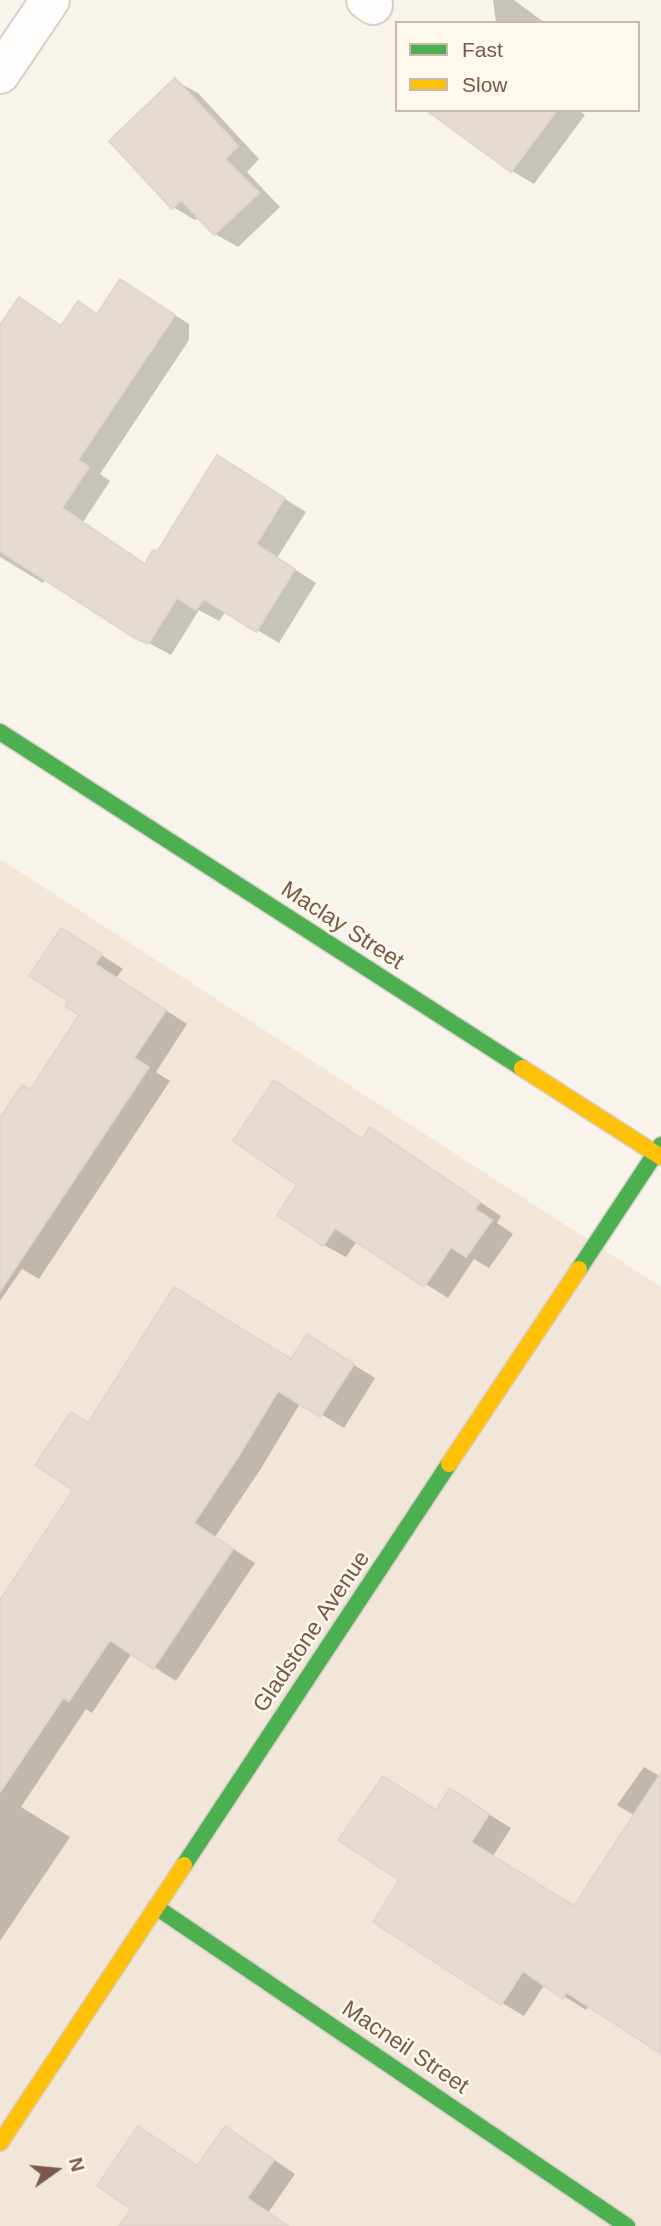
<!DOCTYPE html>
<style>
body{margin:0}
#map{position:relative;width:661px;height:2226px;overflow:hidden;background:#f8f3eb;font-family:Arial,sans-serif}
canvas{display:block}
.legend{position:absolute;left:395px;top:21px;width:245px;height:91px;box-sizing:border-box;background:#fff8ed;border:2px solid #c9b8ab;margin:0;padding:9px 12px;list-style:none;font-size:21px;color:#795948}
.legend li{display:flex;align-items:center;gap:14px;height:35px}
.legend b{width:35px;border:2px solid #c9b8ab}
.north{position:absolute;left:21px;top:2135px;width:70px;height:70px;-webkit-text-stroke:5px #fff8ed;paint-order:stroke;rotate:75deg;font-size:19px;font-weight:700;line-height:28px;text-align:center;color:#795948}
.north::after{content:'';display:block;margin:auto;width:24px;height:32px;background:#795948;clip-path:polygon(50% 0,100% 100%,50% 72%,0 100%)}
</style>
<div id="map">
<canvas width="661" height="2226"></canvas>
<ul class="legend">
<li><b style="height:9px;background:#4caf50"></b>Fast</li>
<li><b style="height:9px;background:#ffc107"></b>Slow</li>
</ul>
<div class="north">N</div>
</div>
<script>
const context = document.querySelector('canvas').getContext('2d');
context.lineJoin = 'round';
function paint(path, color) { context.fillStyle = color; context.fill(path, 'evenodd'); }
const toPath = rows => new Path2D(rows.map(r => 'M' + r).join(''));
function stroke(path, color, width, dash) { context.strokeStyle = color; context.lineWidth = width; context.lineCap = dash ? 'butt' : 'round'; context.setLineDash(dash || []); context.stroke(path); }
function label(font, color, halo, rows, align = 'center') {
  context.font = font + ' Arial,sans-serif'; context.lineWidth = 5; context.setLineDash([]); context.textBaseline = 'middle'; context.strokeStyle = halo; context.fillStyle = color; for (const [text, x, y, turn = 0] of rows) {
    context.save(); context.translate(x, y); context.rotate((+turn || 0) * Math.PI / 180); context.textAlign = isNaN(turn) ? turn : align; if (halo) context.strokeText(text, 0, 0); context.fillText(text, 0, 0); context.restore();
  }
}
paint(toPath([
 [0,859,661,1287,661,2226,0,2226]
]), '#f2e6d8');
paint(toPath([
 [493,0,514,0,545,23,496,23],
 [175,81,198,93,259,159,247,172,280,207,238,247,215,234,199,217,195,220,173,207],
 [448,110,583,110,581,112,585,115,534,184,512,171,441,119],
 [121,281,189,324,189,340,100,474,110,481,83,522,147,565,240,471,306,512,277,558,316,583,279,643,226,611,219,621,199,610,171,655,134,635,45,578,43,583,0,557,0,328,19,300,63,327,99,315],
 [83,943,123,969,116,978,187,1024,156,1072,170,1081,39,1279,22,1269,0,1301,0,1118,31,1092,81,1014],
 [371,1129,501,1216,497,1223,513,1234,489,1268,474,1259,448,1298,357,1241,346,1257,324,1245,364,1140],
 [330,1350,375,1378,344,1428,301,1402,260,1470,215,1537,255,1563,176,1681,132,1653,92,1713,86,1709,21,1807,70,1837,0,1941,0,1603,76,1490,89,1424],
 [644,1767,661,1777,661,2052,589,2005,586,2010,545,1984,524,2016,502,2003,401,1880,450,1790,511,1828,493,1856,575,1908,635,1816,617,1805],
 [139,2128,199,2167,225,2129,248,2142,295,2174,268,2213,288,2226,121,2226,134,2208]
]), '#0003');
const building = toPath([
 [175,78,238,146,225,159,259,193,214,235,181,200,172,209,109,141,175,78],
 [426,110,557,110,511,172,426,110],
 [120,279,175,315,78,460,89,467,62,508,145,564,153,550,157,552,217,455,285,498,256,544,295,569,256,632,204,599,196,610,177,598,148,644,133,637,0,551,0,325,19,297,61,326,78,301,97,314,120,279],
 [61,928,102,954,95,964,166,1010,134,1058,149,1067,0,1291,0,1118,22,1085,30,1090,79,1015,65,1006,68,1001,29,976,61,928],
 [274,1080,362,1139,370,1127,480,1202,475,1209,492,1220,466,1257,451,1247,424,1287,335,1228,323,1246,277,1215,297,1185,233,1141,274,1080],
 [174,1287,291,1359,307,1334,354,1364,320,1417,278,1391,238,1457,194,1523,233,1549,153,1669,110,1640,69,1701,63,1698,0,1792,0,1600,73,1490,35,1465,71,1412,88,1423,174,1287],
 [661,1773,661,2054,566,1992,563,1999,523,1971,501,2005,373,1922,399,1880,338,1840,383,1776,436,1810,450,1788,489,1814,471,1842,574,1906,661,1773],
 [138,2126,197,2166,225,2126,274,2160,247,2198,288,2226,119,2226,131,2209,97,2186,138,2126]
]);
paint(building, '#e5dbd2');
stroke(building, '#e1d6cd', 2);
const street = toPath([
 [366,0,373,5],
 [0,74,50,0]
]);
const fast = toPath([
 [0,732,522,1068],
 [579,1269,661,1145],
 [184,1865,449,1464],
 [156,1907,627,2226]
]);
const slow = toPath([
 [522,1068,661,1157],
 [449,1464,579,1269],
 [0,2143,184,1865]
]);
stroke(street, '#d6cec8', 42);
stroke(fast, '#d8cec7', 19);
stroke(slow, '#d8cec7', 19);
stroke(street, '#fefdfc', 38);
stroke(fast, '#4caf50', 16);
stroke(slow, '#ffc107', 16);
label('23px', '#795948', '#fff8ed', [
 ["Maclay Street",342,926,33],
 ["Gladstone Avenue",312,1632,-56],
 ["Macneil Street",405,2048,34]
]);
</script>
